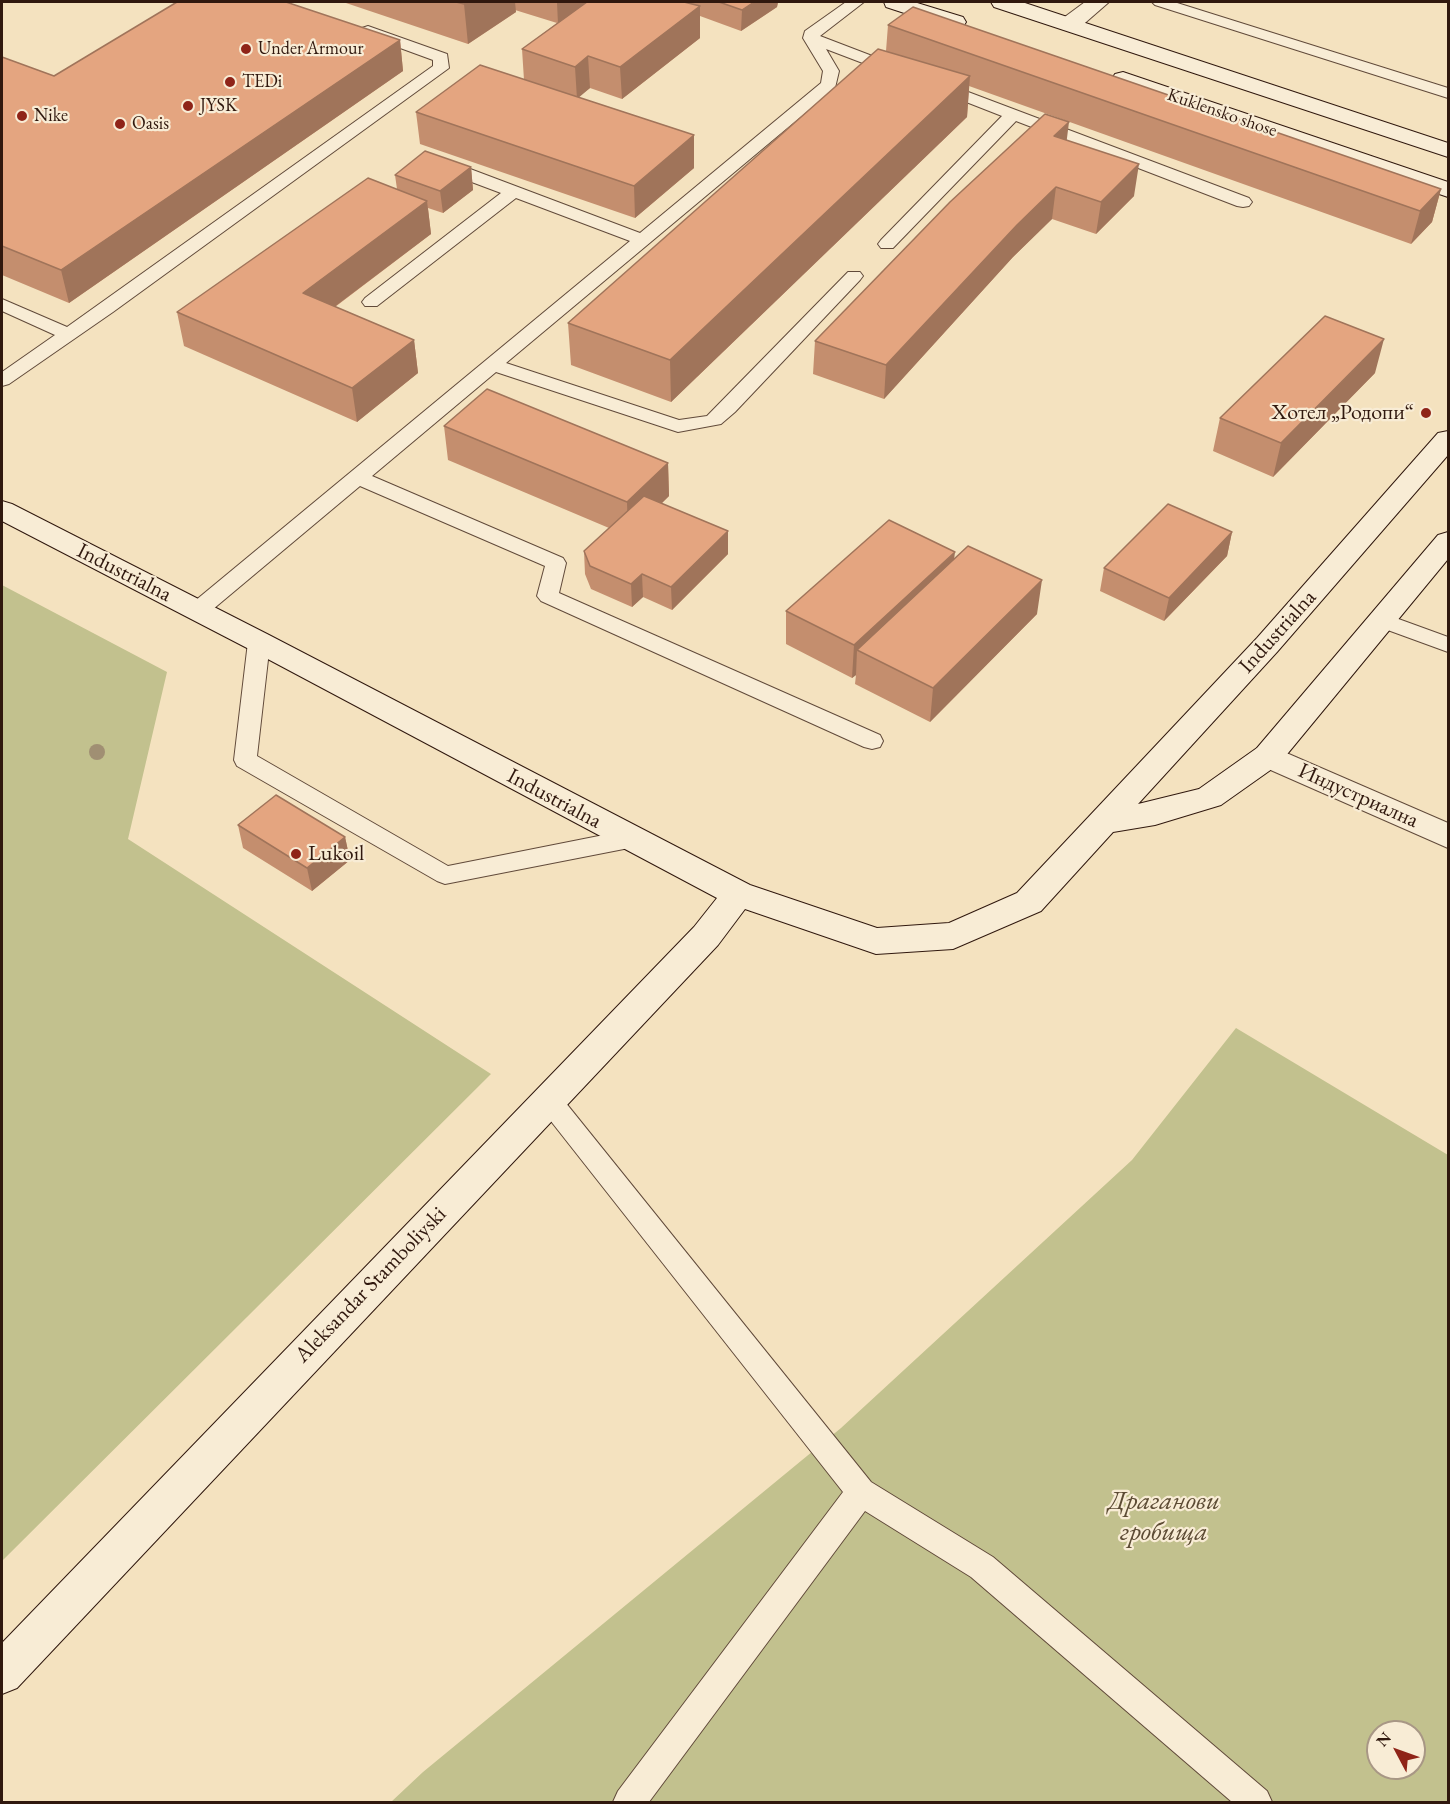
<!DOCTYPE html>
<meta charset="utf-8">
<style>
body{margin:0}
#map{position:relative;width:1450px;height:1804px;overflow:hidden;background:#f4e2bf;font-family:"EB Garamond",serif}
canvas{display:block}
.frame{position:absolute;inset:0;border:3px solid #30180e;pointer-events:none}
.north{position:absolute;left:1366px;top:1720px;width:60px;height:60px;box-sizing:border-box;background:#f8ecd5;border:2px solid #a89785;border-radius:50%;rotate:311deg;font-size:16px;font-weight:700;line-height:24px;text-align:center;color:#30180e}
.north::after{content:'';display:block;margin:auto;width:21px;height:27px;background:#8f2418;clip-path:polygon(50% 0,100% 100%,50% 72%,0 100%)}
</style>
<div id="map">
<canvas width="1450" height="1804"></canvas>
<div class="frame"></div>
<div class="north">N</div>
</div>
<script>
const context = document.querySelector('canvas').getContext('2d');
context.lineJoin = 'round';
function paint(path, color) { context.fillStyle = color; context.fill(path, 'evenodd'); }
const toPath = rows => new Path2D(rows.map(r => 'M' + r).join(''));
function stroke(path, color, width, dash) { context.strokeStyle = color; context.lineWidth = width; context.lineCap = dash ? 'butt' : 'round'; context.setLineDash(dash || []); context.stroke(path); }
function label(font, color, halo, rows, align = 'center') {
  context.font = font + ' "EB Garamond",serif'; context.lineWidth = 4.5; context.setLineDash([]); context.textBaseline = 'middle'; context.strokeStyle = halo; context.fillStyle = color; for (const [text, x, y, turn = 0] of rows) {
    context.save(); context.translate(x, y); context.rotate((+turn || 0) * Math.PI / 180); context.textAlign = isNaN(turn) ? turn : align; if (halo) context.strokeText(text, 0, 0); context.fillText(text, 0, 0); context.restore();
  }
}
paint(toPath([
 [2,585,167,672,128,839,491,1074,2,1561],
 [1236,1028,1448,1155,1448,1802,391,1802,423,1772,841,1428,1132,1160],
 [1378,1732,1414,1732,1414,1768,1378,1768]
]), '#c2c18e');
const lane = toPath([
 [846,2,864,2,820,36,901,67,903,70,901,73,889,73,826,49,839,71,835,88,506,363,679,420,707,416,848,272,860,272,863,276,860,280,735,412,721,424,678,432,496,372,372,476,563,558,566,563,559,593,880,735,883,741,880,747,872,749,864,747,541,601,537,596,545,566,360,486,206,615,198,617,190,615,187,610,190,605,630,241,516,198,377,306,365,306,362,302,365,298,501,193,437,169,434,165,437,161,449,161,640,233,821,83,823,71,803,38,805,31,846,2],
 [1152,2,1174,2,1448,88,1448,98,1155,5,1152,2],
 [368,26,447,54,449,68,113,312,9,384,2,386,2,372,55,335,2,311,2,299,67,327,433,66,433,60,362,34,360,31,362,28,368,26],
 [939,81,1249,198,1252,202,1249,206,1243,207,1237,206,1016,121,893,248,881,248,878,244,881,240,1002,116,933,89,931,86,933,83,939,81],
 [1382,613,1448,637,1448,652,1374,625,1371,620,1374,615,1382,613],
 [259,635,267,637,270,642,257,756,448,866,629,830,637,833,641,839,637,845,629,848,445,884,437,881,237,766,234,760,248,642,251,637,259,635],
 [548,1088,557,1092,871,1482,993,1557,1267,1791,1272,1802,1232,1802,971,1577,865,1511,649,1802,613,1802,618,1791,843,1492,539,1106,535,1099,539,1092,548,1088]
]);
const street = toPath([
 [1085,2,1109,2,1078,29,1070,30,1062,29,1059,24,1062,19,1085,2],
 [1268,745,1448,823,1448,848,1257,764,1252,756,1257,748,1268,745]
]);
const secondary = toPath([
 [884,2,914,2,963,17,966,22,963,27,955,28,947,27,886,7,884,2],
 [991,2,1022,2,1448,143,1448,157,994,7,991,2],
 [1123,72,1448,182,1448,197,1115,84,1112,79,1115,74,1123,72],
 [1448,431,1448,455,1277,652,1138,804,1199,789,1257,748,1438,535,1448,532,1448,559,1279,764,1221,805,1155,825,1113,832,1041,911,953,949,876,954,745,909,718,945,17,1688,2,1694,2,1643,694,927,717,898,249,649,2,521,2,501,12,504,269,635,750,885,877,928,949,923,1017,893,1257,638,1438,433,1448,431]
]);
stroke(lane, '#614a3a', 2);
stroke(street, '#614a3a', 2);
stroke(secondary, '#30180e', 2);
paint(lane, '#f8ecd5');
paint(street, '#f8ecd5');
paint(secondary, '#f8ecd5');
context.fillStyle = '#a08f73';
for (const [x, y] of [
 [97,752]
]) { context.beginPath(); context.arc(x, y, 8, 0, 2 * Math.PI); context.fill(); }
paint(toPath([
 [343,2,778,2,777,7,741,31,700,16,700,38,622,99,590,88,578,97,694,135,694,168,635,218,420,144,416,112,524,80,522,49,557,23,515,10,516,12,468,44],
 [888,25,1441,189,1432,222,1411,244,969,86,967,117,671,402,571,365,568,323,886,51],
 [400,40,403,71,69,303,2,275,2,57,54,76],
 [1067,140,1134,196,1096,234,1052,219,1013,257,884,399,813,374,815,341],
 [471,167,473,190,443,213,428,208,431,234,335,307,414,340,418,373,357,422,184,346,177,312,397,189,395,175],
 [1375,373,1273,477,1213,451,1220,418],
 [444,426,668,463,669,496,662,503,728,554,672,610,643,597,632,607,591,589,585,574,584,551,609,528,448,460],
 [1232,532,1227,556,1164,621,1100,591,1104,568],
 [954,560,1037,614,930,722,855,684,856,675,852,678,786,644,786,611],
 [238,825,345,837,350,860,312,891,243,848]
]), '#c48e6e');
paint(toPath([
 [468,2,515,2,516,12,468,44,464,4],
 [557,2,590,2,558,24],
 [754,2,778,2,777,7,741,31,742,10],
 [700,6,700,38,622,99,620,67],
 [400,40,403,71,69,303,61,270],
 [588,56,590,88,577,99,575,67],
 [970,76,967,117,671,402,670,360],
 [1069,122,1065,154,1054,136],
 [694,135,694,168,635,218,634,186],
 [1139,164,1134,196,1096,234,1101,202],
 [471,167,473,190,443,213,440,191],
 [1056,187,1052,219,1013,257,884,399,886,365,1017,225],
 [1441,189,1432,222,1411,244,1420,211],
 [427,201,431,234,309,326,303,293],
 [1384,339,1375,373,1273,477,1281,443],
 [414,340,418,373,357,422,352,388],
 [668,463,669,496,628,536,627,502],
 [728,531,728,554,672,610,671,587],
 [1232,532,1227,556,1164,621,1169,598],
 [955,552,951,585,857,650,856,675,852,678,854,645],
 [642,574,643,597,632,607,631,584],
 [1042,580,1037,614,930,722,933,688],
 [345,837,350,860,312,891,307,868]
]), '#a0745a');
const building = toPath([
 [177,2,286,2,400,40,61,270,2,246,2,57,54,76,177,2],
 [456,2,468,2,464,4,456,2],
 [587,2,684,2,700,6,620,67,588,56,575,67,522,49,587,2],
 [719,2,754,2,742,10,719,2],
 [913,7,1441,189,1420,211,888,25,913,7],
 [878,49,970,76,670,360,568,323,878,49],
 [480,65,694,135,634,186,416,112,480,65],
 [1045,114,1069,122,1054,136,1139,164,1101,202,1056,187,1017,225,886,365,815,341,950,202,1045,114],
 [425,151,471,167,440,191,395,175,425,151],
 [368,178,427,201,303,293,414,340,352,388,177,312,368,178],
 [1325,316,1384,339,1281,443,1220,418,1325,316],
 [487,389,668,463,627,502,444,426,487,389],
 [644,496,728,531,671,587,642,574,631,584,590,566,584,551,644,496],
 [1168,504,1232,532,1169,598,1104,568,1168,504],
 [889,520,955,552,854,645,786,611,889,520],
 [968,546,1042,580,933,688,857,650,968,546],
 [276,795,345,837,307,868,238,825,276,795]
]);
paint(building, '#e4a580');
stroke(building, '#a0745a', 1.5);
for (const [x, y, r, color] of [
 [246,49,6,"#8f2418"],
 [230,82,6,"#8f2418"],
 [188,106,6,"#8f2418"],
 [22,116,6,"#8f2418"],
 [120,124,6,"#8f2418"],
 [1426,413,6,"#8f2418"],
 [296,854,6,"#8f2418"]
]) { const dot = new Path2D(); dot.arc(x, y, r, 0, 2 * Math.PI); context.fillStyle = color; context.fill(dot); stroke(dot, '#f8ecd5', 2); }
label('18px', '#30180e', '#f8ecd5', [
 ["Under Armour",258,49],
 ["TEDi",242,82],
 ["JYSK",200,106],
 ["Nike",34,116],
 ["Oasis",132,124]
], 'left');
label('18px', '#30180e', '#f8ecd5', [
 ["Kuklensko shose",1222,113,19]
]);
label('22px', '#30180e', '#f8ecd5', [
 ["Хотел „Родопи“",1414,413],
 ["Lukoil",308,854,"left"]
], 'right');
label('22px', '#30180e', '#f8ecd5', [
 ["Industrialna",124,573,27],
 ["Industrialna",1278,632,-48],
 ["Индустриална",1358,796,24],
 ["Industrialna",554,799,28],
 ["Aleksandar Stamboliyski",371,1285,-46]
]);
label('italic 27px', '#5c4b34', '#f8ecd5', [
 ["Драганови",1164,1502],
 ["гробища",1164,1533]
]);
</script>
